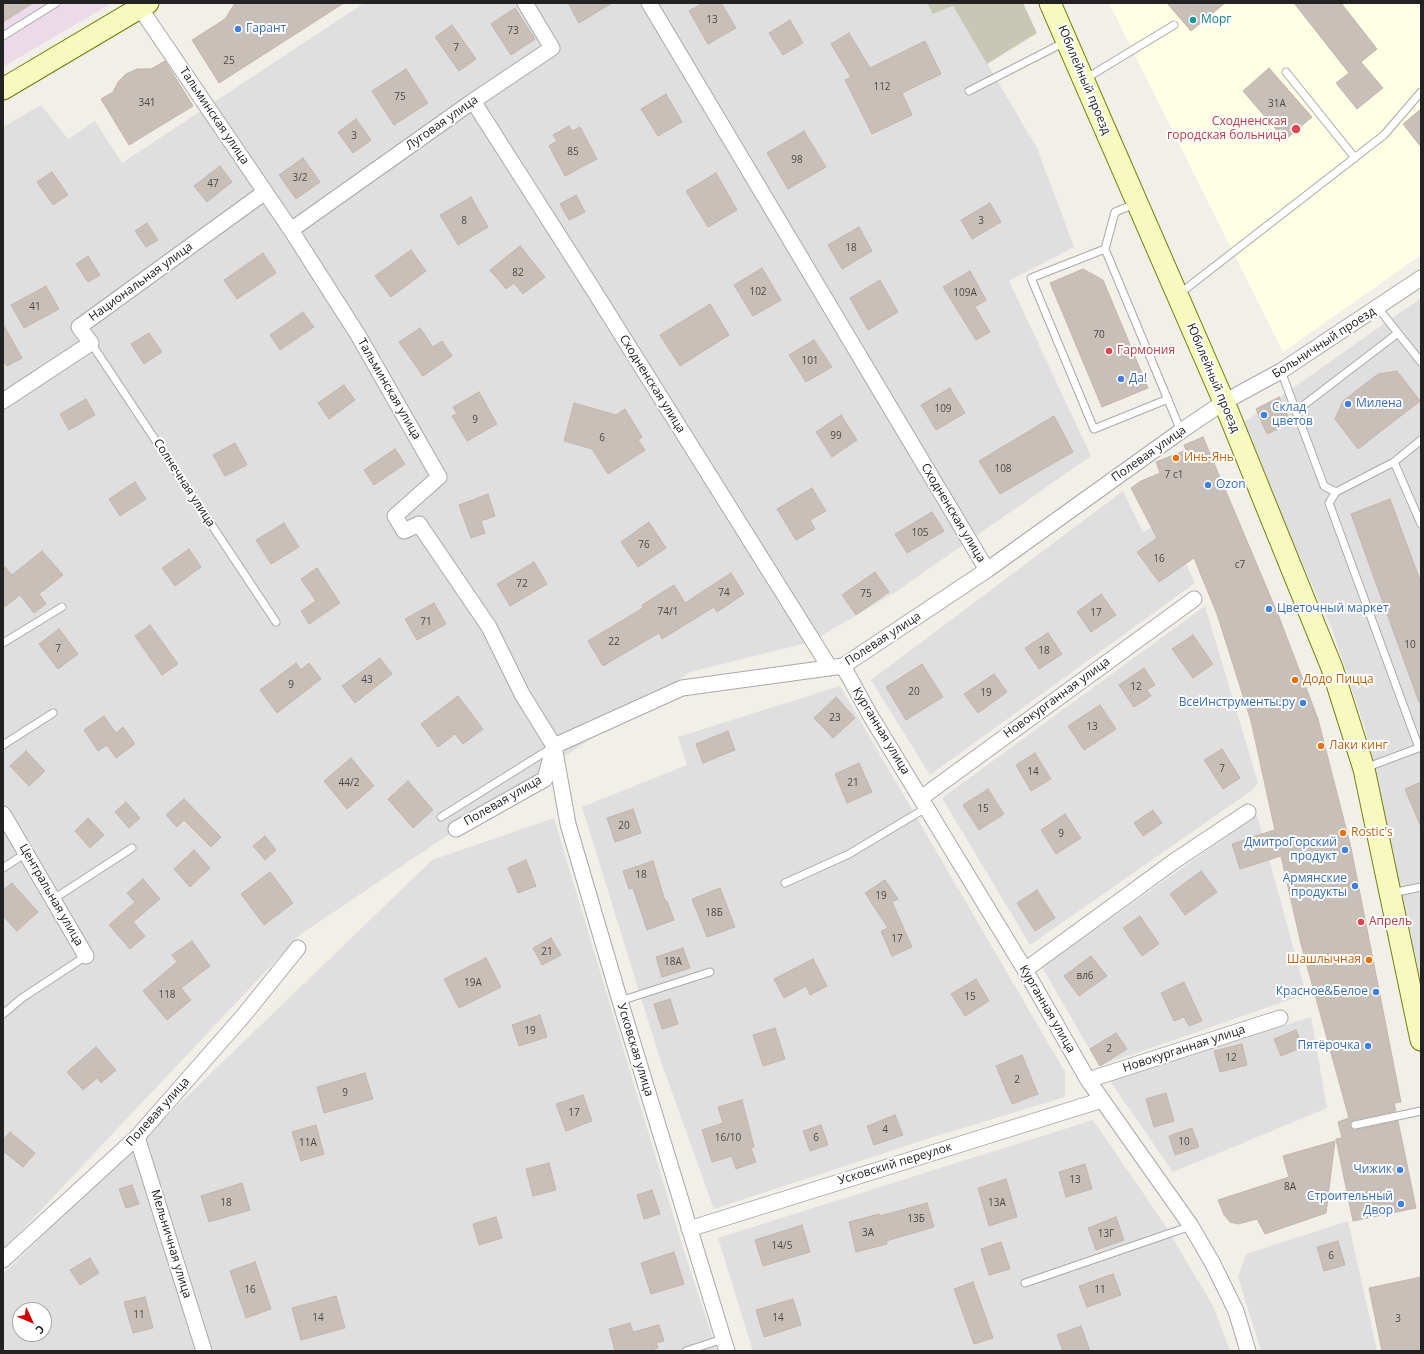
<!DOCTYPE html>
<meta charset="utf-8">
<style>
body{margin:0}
#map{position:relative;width:1424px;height:1354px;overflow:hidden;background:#f2efe9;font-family:"Open Sans",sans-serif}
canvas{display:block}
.frame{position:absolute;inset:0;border:4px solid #222;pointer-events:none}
.north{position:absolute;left:12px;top:1302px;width:40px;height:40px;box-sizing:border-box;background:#fff;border:1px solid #a7a7a7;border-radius:50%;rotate:134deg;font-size:11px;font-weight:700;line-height:16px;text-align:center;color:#222}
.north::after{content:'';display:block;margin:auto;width:14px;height:18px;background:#d40000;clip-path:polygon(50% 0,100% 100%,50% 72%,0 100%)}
</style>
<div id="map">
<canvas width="1424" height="1354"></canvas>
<div class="frame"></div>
<div class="north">С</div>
</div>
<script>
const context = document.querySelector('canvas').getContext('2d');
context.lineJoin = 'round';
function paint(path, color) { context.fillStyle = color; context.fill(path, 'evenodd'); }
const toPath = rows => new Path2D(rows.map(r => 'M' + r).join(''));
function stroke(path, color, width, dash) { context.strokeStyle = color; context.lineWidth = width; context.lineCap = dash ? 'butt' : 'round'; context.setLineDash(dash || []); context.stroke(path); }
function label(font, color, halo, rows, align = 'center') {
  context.font = font + ' "Open Sans",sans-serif'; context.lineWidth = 4; context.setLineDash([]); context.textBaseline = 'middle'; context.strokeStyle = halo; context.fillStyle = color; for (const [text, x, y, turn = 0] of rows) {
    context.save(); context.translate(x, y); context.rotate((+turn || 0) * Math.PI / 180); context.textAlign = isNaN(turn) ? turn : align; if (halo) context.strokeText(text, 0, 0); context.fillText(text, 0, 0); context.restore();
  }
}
paint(toPath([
 [364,3,927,3,934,14,953,6,1037,148,1074,247,1009,281,1091,456,894,593,811,642,690,672,301,934,3,1250,3,127,41,105,68,139,95,121,122,163],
 [1421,298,1421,982,1365,729,1332,629,1240,425],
 [1123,491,1143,532,1166,520,1195,583,930,775,871,680],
 [1205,606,1258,783,1251,791,1030,945,942,798],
 [840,686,1065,1072,1065,1097,930,1138,714,1209,660,1059,582,807,687,765,678,737],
 [1257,815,1306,994,1099,1066,1042,967],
 [554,818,683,1248,717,1351,3,1351,3,1274,432,860],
 [20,1310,44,1310,44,1334,20,1334],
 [1311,1017,1327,1108,1173,1172,1110,1081],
 [1093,1120,1163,1222,1213,1306,1230,1351,753,1351,718,1238],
 [1348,1221,1377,1351,1261,1351,1238,1277,1246,1254]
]), '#e0dfdf');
paint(toPath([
 [3,3,112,3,3,67]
]), '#ebdbe8');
paint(toPath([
 [1109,3,1421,3,1421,255,1283,352]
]), '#ffffe5');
paint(toPath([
 [927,3,1023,3,1037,33,987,64,953,6,933,14]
]), '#c7c7b4');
const building = toPath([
 [3,3,33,3,3,22,3,3],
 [235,3,344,3,219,83,192,40,225,19,235,3],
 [568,3,612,3,579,23,568,3],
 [703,3,721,3,736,28,708,44,689,11,703,3],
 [1167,3,1225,3,1191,31,1167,3],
 [1294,3,1341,3,1377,49,1361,62,1383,88,1357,109,1336,83,1349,73,1294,3],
 [515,8,535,39,511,55,491,24,515,8],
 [790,20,803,43,783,55,769,33,790,20],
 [452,25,476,59,459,71,435,37,452,25],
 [849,33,870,68,925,41,941,74,902,93,912,115,872,134,845,80,851,77,831,44,849,33],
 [165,61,193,106,129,145,101,99,113,92,118,82,126,74,137,69,151,69,165,61],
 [1269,68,1312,117,1285,140,1243,91,1269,68],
 [406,69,428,103,394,125,372,91,406,69],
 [666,94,682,122,658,136,641,109,666,94],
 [1421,109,1421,147,1403,124,1421,109],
 [356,119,371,140,353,153,338,132,356,119],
 [569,126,572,131,580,127,597,159,565,176,549,146,557,141,553,135,569,126],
 [804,131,826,167,788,189,767,153,804,131],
 [303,158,320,182,296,199,279,175,303,158],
 [220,166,232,182,207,202,194,186,220,166],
 [52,172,68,195,53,205,37,182,52,172],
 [716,173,737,210,708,227,686,191,716,173],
 [576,195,585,212,569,220,560,204,576,195],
 [471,197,488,227,458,245,440,215,471,197],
 [990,203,1001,222,972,239,961,220,990,203],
 [147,223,158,240,146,247,135,231,147,223],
 [859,227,872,251,842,269,828,245,859,227],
 [520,246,545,277,523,294,514,283,506,289,490,270,520,246],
 [411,250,426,271,391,297,375,276,411,250],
 [263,253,276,273,237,299,224,280,263,253],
 [88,256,100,275,88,282,76,264,88,256],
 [762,268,781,300,753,316,734,285,762,268],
 [1083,269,1103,280,1148,388,1102,407,1050,283,1083,269],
 [970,271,986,300,975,307,990,332,976,340,943,287,970,271],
 [880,280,898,312,868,330,850,298,880,280],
 [46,286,59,309,24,328,11,305,46,286],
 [710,304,729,335,680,366,660,335,710,304],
 [303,312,314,327,280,350,270,335,303,312],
 [3,324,22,358,7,366,3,359,3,324],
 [420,328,433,347,442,341,452,356,423,376,399,342,420,328],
 [149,333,162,352,144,364,131,344,149,333],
 [814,340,832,367,806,382,789,355,814,340],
 [1397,371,1420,401,1358,449,1335,419,1343,401,1378,374,1397,371],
 [344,385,355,400,329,419,318,403,344,385],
 [950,388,965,413,936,430,921,405,950,388],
 [479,392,497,424,467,441,452,416,457,414,453,407,479,392],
 [1279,397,1291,423,1267,434,1256,409,1279,397],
 [86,399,95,415,69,430,60,414,86,399],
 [574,403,616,415,625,409,642,437,638,440,645,450,608,474,592,449,564,441,574,403],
 [841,415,857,440,832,457,816,432,841,415],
 [1054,416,1073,452,1000,494,979,461,1054,416],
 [1203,437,1279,617,1318,719,1351,848,1401,1102,1394,1103,1396,1111,1354,1120,1350,1123,1350,1126,1356,1130,1398,1121,1416,1208,1353,1221,1336,1139,1342,1138,1338,1122,1349,1118,1301,944,1281,856,1240,869,1232,844,1274,830,1276,835,1251,721,1217,614,1194,558,1159,582,1137,552,1157,538,1131,488,1141,481,1160,473,1156,462,1186,450,1184,445,1203,437],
 [235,443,247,465,225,476,213,455,235,443],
 [395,449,405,464,374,485,364,470,395,449],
 [135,482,146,499,120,516,109,499,135,482],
 [812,488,826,511,810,520,815,529,796,540,777,509,812,488],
 [488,494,495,516,481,521,485,533,471,538,459,505,488,494],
 [1390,499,1421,583,1421,702,1419,702,1351,514,1390,499],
 [932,512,944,531,907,553,895,534,932,512],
 [649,522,666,548,638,567,621,542,649,522],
 [284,523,299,547,271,564,256,540,284,523],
 [189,549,201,567,175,586,162,568,189,549],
 [42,551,63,575,39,594,46,604,34,613,20,595,3,608,3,565,12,575,42,551],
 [534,562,547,584,510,606,497,584,534,562],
 [317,568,340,603,309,624,301,611,316,601,301,579,317,568],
 [875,572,889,592,856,615,842,595,875,572],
 [731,573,744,594,717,612,714,607,662,639,659,633,603,666,588,641,643,608,642,605,674,585,685,603,731,573],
 [1101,594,1116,615,1091,632,1077,612,1101,594],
 [434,603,446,624,417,640,405,619,434,603],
 [150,625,178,664,162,675,135,636,150,625],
 [59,629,78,654,58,669,39,644,59,629],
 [1048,633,1062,654,1039,669,1025,648,1048,633],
 [1193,635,1213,664,1193,678,1172,649,1193,635],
 [380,658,392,674,355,703,342,686,380,658],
 [296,663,301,670,309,663,321,679,277,713,260,690,296,663],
 [922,664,943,697,906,720,886,687,922,664],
 [1144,668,1155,685,1147,690,1151,696,1134,707,1119,685,1144,668],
 [994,674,1007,692,978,713,964,694,994,674],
 [458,696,483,729,463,744,455,734,438,747,421,724,458,696],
 [836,697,855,718,833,738,814,718,836,697],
 [1100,705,1116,729,1084,750,1068,726,1100,705],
 [104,716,116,733,123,727,135,744,116,758,107,745,98,751,84,730,104,716],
 [728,731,735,750,703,763,696,744,728,731],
 [1222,749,1240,778,1223,789,1204,760,1222,749],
 [26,751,45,771,29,786,10,766,26,751],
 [1035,753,1051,779,1031,791,1016,765,1035,753],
 [351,758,374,786,347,809,324,781,351,758],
 [859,763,872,792,847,803,835,774,859,763],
 [408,781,433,810,413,828,388,799,408,781],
 [1421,782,1421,827,1405,789,1421,782],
 [988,789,1004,814,979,830,963,805,988,789],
 [184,799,221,837,211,847,184,820,177,827,166,815,184,799],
 [126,802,140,818,129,828,115,812,126,802],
 [633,809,641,833,615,842,607,818,633,809],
 [1153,810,1162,823,1143,836,1134,823,1153,810],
 [1065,814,1081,838,1056,854,1041,830,1065,814],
 [88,818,104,835,90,848,75,831,88,818],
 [265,836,276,850,265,860,253,846,265,836],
 [194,850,210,868,190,887,174,869,194,850],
 [526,860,536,886,518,893,508,868,526,860],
 [653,861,665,901,667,901,674,920,647,930,633,888,629,889,623,871,653,861],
 [1201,871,1217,892,1185,915,1170,894,1201,871],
 [270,872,293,903,264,925,241,894,270,872],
 [143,879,160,899,133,922,145,936,130,949,109,925,135,902,127,893,143,879],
 [885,880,898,899,892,902,912,947,892,956,881,931,888,928,865,893,885,880],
 [12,883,38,912,17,931,3,916,3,890,12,883],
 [720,888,735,927,707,937,692,899,720,888],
 [1037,890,1055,918,1035,931,1017,903,1037,890],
 [1140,916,1159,944,1142,956,1123,928,1140,916],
 [551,938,561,955,542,965,533,948,551,938],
 [192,941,210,966,181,988,191,1000,167,1020,143,991,177,962,172,955,192,941],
 [683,948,690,968,662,977,656,957,683,948],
 [1091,956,1107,976,1079,996,1064,976,1091,956],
 [486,958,501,987,459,1008,444,979,486,958],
 [813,959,827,986,810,995,806,986,784,998,774,979,813,959],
 [976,979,989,1001,965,1016,951,994,976,979],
 [1184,982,1202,1021,1189,1026,1184,1017,1174,1021,1161,993,1184,982],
 [670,999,678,1024,662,1029,654,1004,670,999],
 [540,1015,547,1037,519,1046,512,1025,540,1015],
 [775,1028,785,1059,763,1066,753,1035,775,1028],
 [1296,1030,1303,1047,1281,1056,1274,1039,1296,1030],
 [1116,1033,1127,1049,1100,1066,1090,1049,1116,1033],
 [1242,1044,1247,1065,1220,1072,1214,1051,1242,1044],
 [96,1047,116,1070,101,1083,97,1078,83,1090,67,1072,96,1047],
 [1022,1055,1038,1094,1012,1104,996,1066,1022,1055],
 [365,1073,373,1099,324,1113,317,1087,365,1073],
 [1166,1093,1174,1121,1154,1127,1146,1099,1166,1093],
 [583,1095,592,1121,566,1131,556,1104,583,1095],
 [742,1100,754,1147,751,1148,756,1162,736,1169,732,1156,712,1162,702,1130,723,1123,718,1107,742,1100],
 [895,1115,903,1135,874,1145,867,1126,895,1115],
 [316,1125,324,1154,301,1161,292,1132,316,1125],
 [821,1125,828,1145,810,1151,803,1131,821,1125],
 [1192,1128,1199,1147,1175,1155,1169,1136,1192,1128],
 [10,1132,35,1153,23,1167,3,1151,3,1140,10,1132],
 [1335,1141,1326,1213,1265,1234,1257,1219,1238,1224,1230,1222,1224,1215,1218,1200,1289,1177,1283,1156,1335,1141],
 [549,1163,556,1190,533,1196,526,1169,549,1163],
 [1085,1164,1092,1189,1066,1197,1059,1172,1085,1164],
 [1006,1179,1017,1217,989,1226,978,1188,1006,1179],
 [242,1183,250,1210,209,1222,201,1196,242,1183],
 [132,1185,139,1204,126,1208,119,1189,132,1185],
 [652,1190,660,1214,644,1219,637,1195,652,1190],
 [927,1203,934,1227,886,1241,887,1244,856,1252,849,1222,879,1214,880,1216,927,1203],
 [496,1217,502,1238,479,1245,473,1224,496,1217],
 [1116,1217,1124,1240,1096,1250,1088,1228,1116,1217],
 [802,1225,810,1252,763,1266,755,1240,802,1225],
 [1338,1241,1345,1265,1324,1271,1317,1247,1338,1241],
 [1001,1242,1010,1269,989,1275,981,1249,1001,1242],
 [674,1252,684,1284,651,1294,641,1263,674,1252],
 [90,1258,99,1273,80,1285,70,1270,90,1258],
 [255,1262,271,1309,246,1318,230,1271,255,1262],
 [1113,1274,1121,1295,1087,1307,1079,1286,1113,1274],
 [1421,1277,1421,1351,1382,1351,1369,1288,1421,1277],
 [973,1282,993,1338,974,1344,954,1289,973,1282],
 [336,1296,345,1328,301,1340,292,1308,336,1296],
 [145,1297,153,1328,133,1333,124,1302,145,1297],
 [793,1299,801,1325,764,1337,756,1310,793,1299],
 [630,1323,633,1332,659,1325,664,1341,656,1343,658,1348,648,1351,615,1351,609,1329,630,1323],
 [1081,1326,1090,1351,1063,1351,1057,1335,1081,1326]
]);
paint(building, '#c7bfb8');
stroke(building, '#c4b6ab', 1);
const lane = toPath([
 [3,36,56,3],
 [1286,72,1355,158],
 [1085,79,1174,25],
 [969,91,1065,42],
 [1135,204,1115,212,1105,249,1181,431],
 [1105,249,1031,278,1094,429,1168,399],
 [1179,294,1384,135,1421,92],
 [1378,308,1421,362],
 [91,343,276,622],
 [1281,371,1324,486,1336,492,1394,462,1421,524],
 [1296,411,1398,333],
 [1394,462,1421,440],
 [1336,492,1329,503,1419,748],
 [3,643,62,607],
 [3,745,53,713],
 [1365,768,1421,747],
 [441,817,553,747],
 [3,868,26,853],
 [785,883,849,854,926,808],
 [1392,893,1421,887],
 [52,900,132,848],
 [620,1001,710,972],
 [3,1014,22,998,86,956],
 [1355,1125,1421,1111],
 [1025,1283,1191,1226],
 [686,1351,723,1339]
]);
const street = toPath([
 [649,3,987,570],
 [140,8,291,230,358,335,439,477,395,516,404,531,419,524,489,627,522,694,554,746,568,824,620,1001,727,1351],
 [473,101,591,286,830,668],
 [291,230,473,101,552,48,525,3],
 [3,401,91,343,79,327,265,192],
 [843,666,870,715,1025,970,1088,1080,1191,1226,1213,1264,1236,1311,1248,1351],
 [921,798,1194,599],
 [3,814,86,956],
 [456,829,545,779,554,746,682,688,843,666,987,570,1181,431,1224,402,1281,371,1421,278],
 [1025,970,1173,862,1248,812],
 [1088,1080,1280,1018],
 [137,1137,204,1351],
 [689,1229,1102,1100],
 [3,1260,137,1137,244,1015,298,948]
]);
const secondary = toPath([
 [1050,3,1224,402,1332,668,1364,769,1421,1040],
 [3,89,148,3]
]);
stroke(lane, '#a9a9a9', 9);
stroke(street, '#a9a9a9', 17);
stroke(secondary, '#707d05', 23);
stroke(lane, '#fff', 7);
stroke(street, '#fff', 15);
stroke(secondary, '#f7fabf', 21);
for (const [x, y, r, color] of [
 [1193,20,4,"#0f9aa8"],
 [238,29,4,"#3f7fe0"],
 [1296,129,5,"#e0444e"],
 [1109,351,4,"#e0444e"],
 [1121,379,4,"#3f7fe0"],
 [1348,404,4,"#3f7fe0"],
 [1264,415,4,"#3f7fe0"],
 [1176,458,4,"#e8710a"],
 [1208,485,4,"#3f7fe0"],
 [1269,609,4,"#3f7fe0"],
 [1295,680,4,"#e8710a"],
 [1303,703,4,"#3f7fe0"],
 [1321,746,4,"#e8710a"],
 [1343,833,4,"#e8710a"],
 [1345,850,4,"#3f7fe0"],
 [1355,886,4,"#3f7fe0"],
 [1361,922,4,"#e0444e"],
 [1369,960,4,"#e8710a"],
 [1376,992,4,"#3f7fe0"],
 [1368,1046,4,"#3f7fe0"],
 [1400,1170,4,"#3f7fe0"],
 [1401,1204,4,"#3f7fe0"]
]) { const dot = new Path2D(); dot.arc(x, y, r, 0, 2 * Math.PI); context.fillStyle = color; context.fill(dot); stroke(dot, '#fff', 1.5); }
label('10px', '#4b4948', null, [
 ["13",712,20],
 ["73",513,31],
 ["7",456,48],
 ["25",229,61],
 ["112",882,87],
 ["75",400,97],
 ["341",147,103],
 ["31А",1277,104],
 ["3",354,136],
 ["85",573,152],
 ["98",797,160],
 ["3/2",300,178],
 ["47",213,184],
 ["8",464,221],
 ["3",981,221],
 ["18",851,248],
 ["82",518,273],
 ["102",758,292],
 ["109А",965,293],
 ["41",35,307],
 ["70",1099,335],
 ["101",810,361],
 ["109",943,409],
 ["9",475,420],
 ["99",836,436],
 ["6",602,438],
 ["108",1003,469],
 ["7 с1",1174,475],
 ["105",920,533],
 ["76",644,545],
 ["16",1159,559],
 ["с7",1240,565],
 ["72",522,584],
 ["74",724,593],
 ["75",866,594],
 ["74/1",668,612],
 ["17",1096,613],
 ["71",426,622],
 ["22",614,642],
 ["10",1410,645],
 ["7",58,649],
 ["18",1044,651],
 ["43",367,680],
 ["9",291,685],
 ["12",1136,687],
 ["20",914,692],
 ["19",986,693],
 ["23",835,718],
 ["13",1092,727],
 ["7",1222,769],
 ["14",1033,772],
 ["44/2",349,783],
 ["21",853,783],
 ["15",983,809],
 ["20",624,826],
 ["9",1061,834],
 ["18",641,875],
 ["19",881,896],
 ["18Б",714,913],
 ["17",897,939],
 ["21",547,952],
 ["18А",673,962],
 ["вл6",1085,976],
 ["19А",473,983],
 ["118",167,995],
 ["15",970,997],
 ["19",530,1031],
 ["2",1109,1049],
 ["12",1231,1058],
 ["2",1017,1080],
 ["9",345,1093],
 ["17",574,1113],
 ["4",885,1130],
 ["16/10",728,1138],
 ["6",816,1138],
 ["10",1184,1142],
 ["11А",308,1143],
 ["13",1075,1180],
 ["8А",1290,1187],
 ["18",226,1203],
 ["13А",997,1203],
 ["13Б",916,1219],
 ["3А",868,1233],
 ["13Г",1106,1234],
 ["14/5",782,1246],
 ["6",1331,1256],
 ["16",250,1290],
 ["11",1100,1290],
 ["11",139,1315],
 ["14",318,1318],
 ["14",778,1318],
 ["3",1398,1319]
]);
label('12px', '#0d838f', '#fff', [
 ["Морг",1201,20]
], 'left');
label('12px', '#366cbe', '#fff', [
 ["Гарант",246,29,"left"],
 ["Да!",1129,379,"left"],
 ["Милена",1356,404,"left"],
 ["Склад",1272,408,"left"],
 ["цветов",1272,422,"left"],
 ["Ozon",1216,485,"left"],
 ["Цветочный маркет",1277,609,"left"],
 ["ВсеИнструменты.ру",1295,703],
 ["ДмитроГорский",1337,843],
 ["продукт",1337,857],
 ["Армянские",1347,879],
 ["продукты",1347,893],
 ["Красное&Белое",1368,992],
 ["Пятёрочка",1360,1046],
 ["Чижик",1392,1170],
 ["Строительный",1393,1197],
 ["Двор",1393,1211]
], 'right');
label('12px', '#222', '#fff', [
 ["Юбилейный проезд",1084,80,67],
 ["Тальминская улица",214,116,56],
 ["Луговая улица",442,123,-35],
 ["Национальная улица",141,282,-36],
 ["Больничный проезд",1324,343,-33],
 ["Юбилейный проезд",1213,378,67],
 ["Сходненская улица",652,384,58],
 ["Тальминская улица",389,389,60],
 ["Полевая улица",1149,454,-35],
 ["Солнечная улица",184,483,57],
 ["Сходненская улица",953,513,59],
 ["Полевая улица",883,639,-33],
 ["Новокурганная улица",1057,698,-36],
 ["Курганная улица",881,731,59],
 ["Полевая улица",503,801,-30],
 ["Центральная улица",51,895,60],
 ["Курганная улица",1047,1009,60],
 ["Новокурганная улица",1184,1049,-18],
 ["Усковская улица",635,1050,73],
 ["Полевая улица",158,1112,-48],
 ["Усковский переулок",895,1164,-17],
 ["Мельничная улица",171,1244,73]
]);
label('12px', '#be3a42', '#fff', [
 ["Сходненская",1287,122,"right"],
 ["городская больница",1287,136,"right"],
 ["Гармония",1117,351],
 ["Апрель",1369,922]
], 'left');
label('12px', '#c56008', '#fff', [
 ["Инь-Янь",1184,458],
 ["Додо Пицца",1303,680],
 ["Лаки кинг",1329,746],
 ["Rostic's",1351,833],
 ["Шашлычная",1361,960,"right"]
], 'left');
</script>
